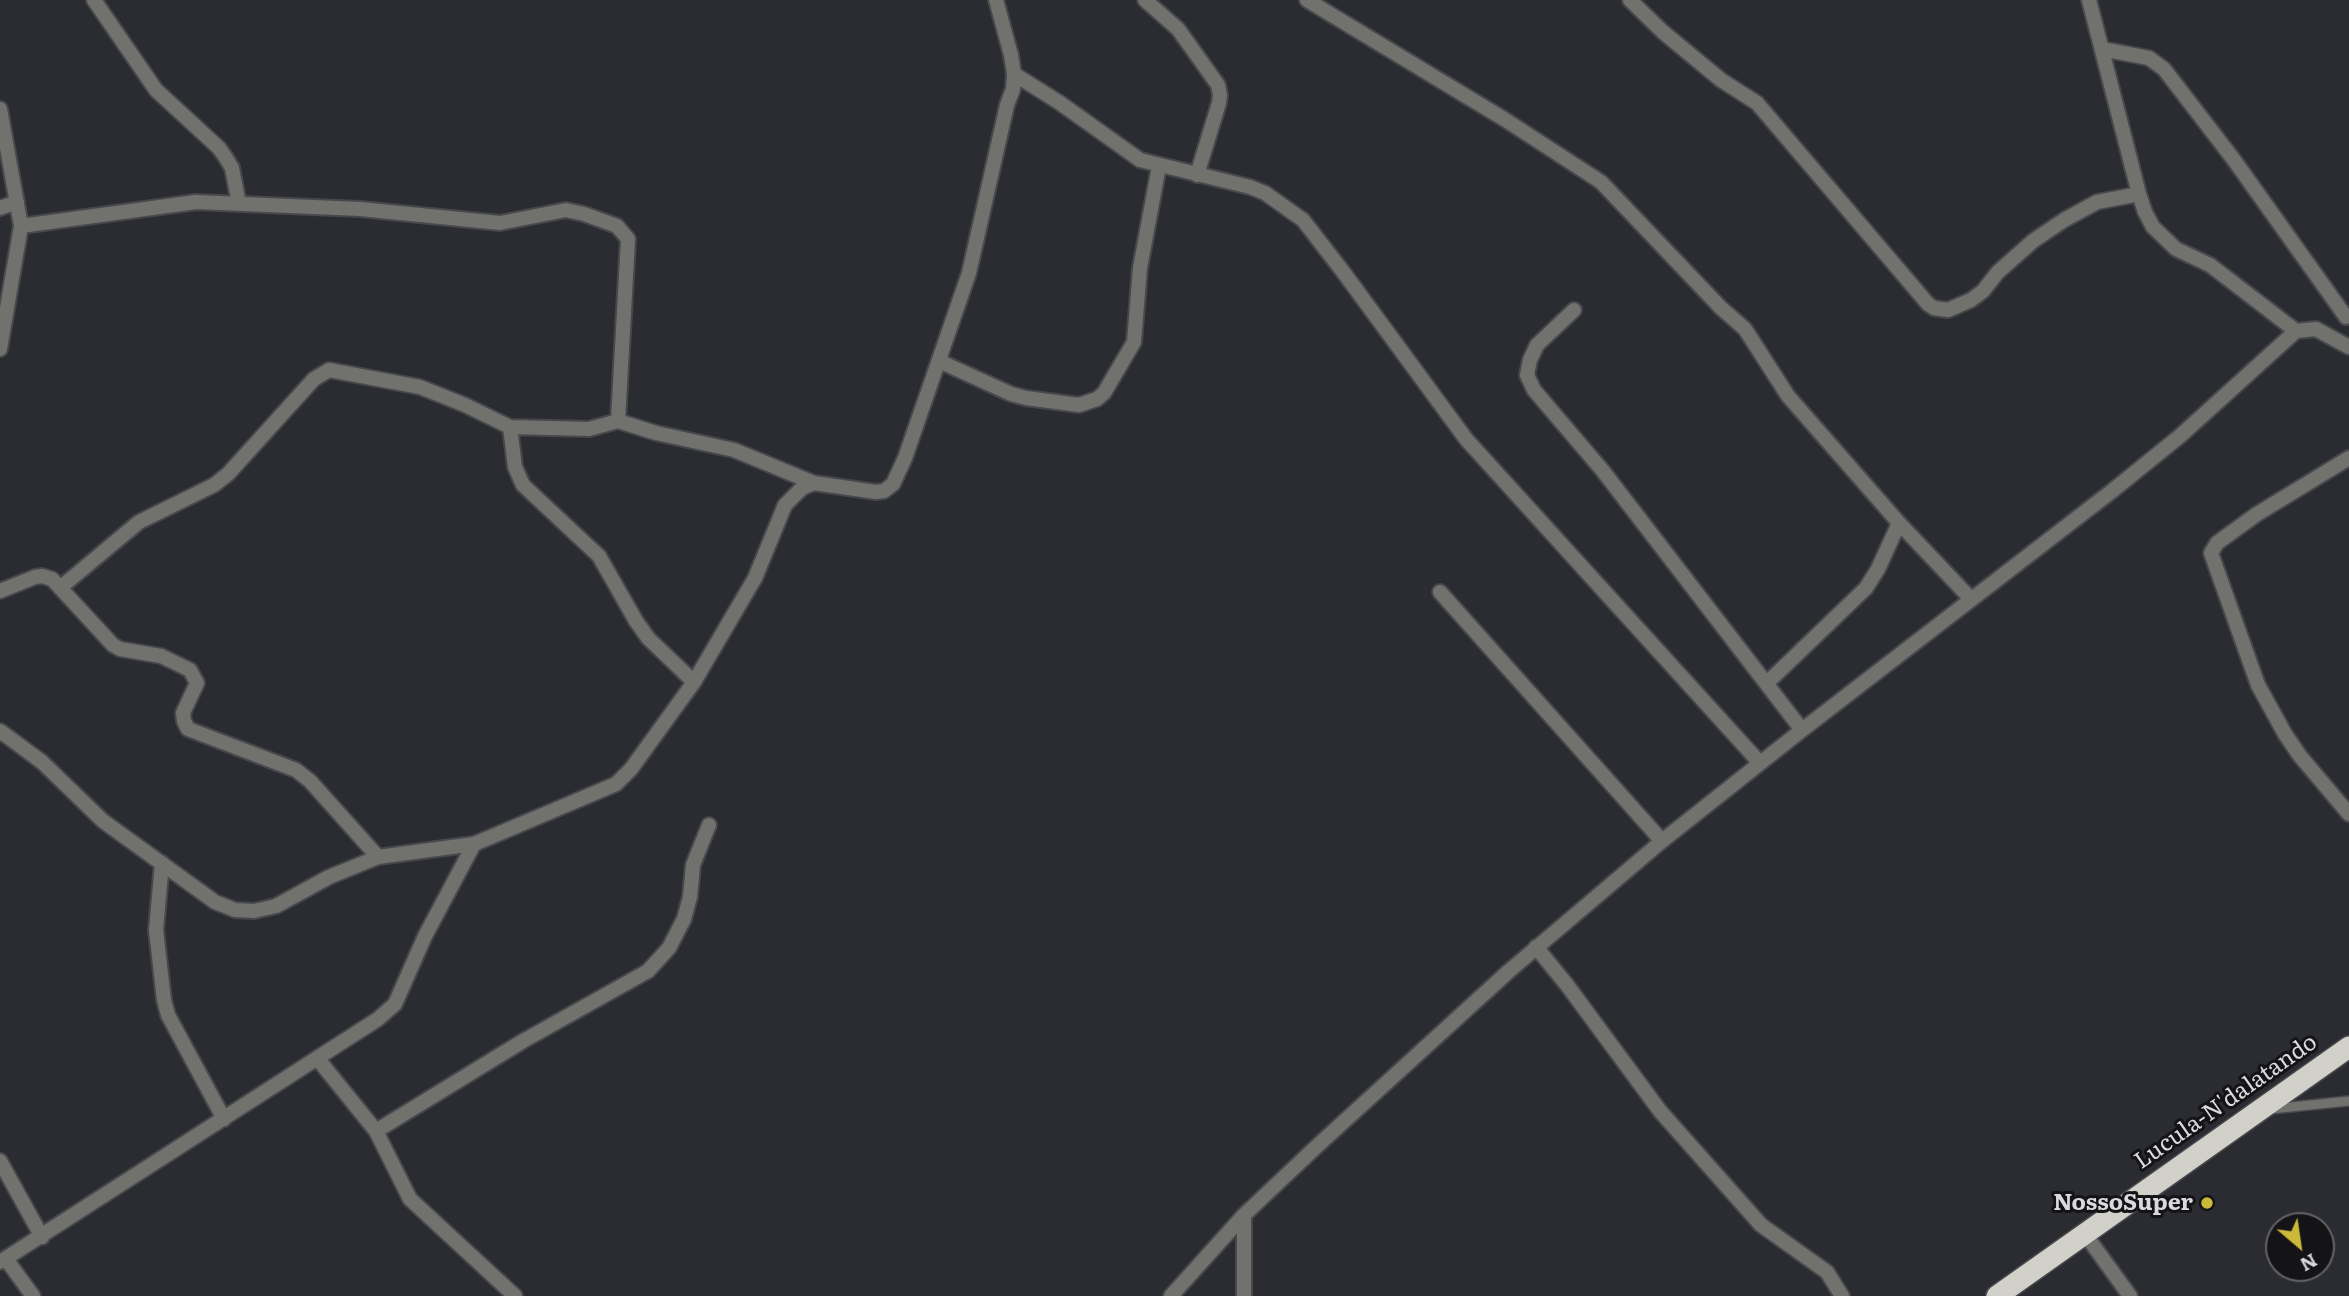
<!DOCTYPE html>
<style>
body{margin:0}
#map{position:relative;width:2349px;height:1296px;overflow:hidden;background:#2b2c31;font-family:Literata,serif}
canvas{display:block}
.north{position:absolute;left:2265px;top:1212px;width:70px;height:70px;box-sizing:border-box;background:#141417;border:2px solid #636367;border-radius:50%;rotate:151deg;font-size:19px;font-weight:700;line-height:28px;text-align:center;color:#dadade}
.north::after{content:'';display:block;margin:auto;width:24px;height:32px;background:#cbb939;clip-path:polygon(50% 0,100% 100%,50% 72%,0 100%)}
</style>
<div id="map">
<canvas width="2349" height="1296"></canvas>
<div class="north">N</div>
</div>
<script>
const context = document.querySelector('canvas').getContext('2d');
context.lineJoin = 'round';
const toPath = rows => new Path2D(rows.map(r => 'M' + r).join(''));
function stroke(path, color, width, dash) { context.strokeStyle = color; context.lineWidth = width; context.lineCap = dash ? 'butt' : 'round'; context.setLineDash(dash || []); context.stroke(path); }
function label(font, color, halo, rows, align = 'center') {
  context.font = font + ' Literata,serif'; context.lineWidth = 6; context.setLineDash([]); context.textBaseline = 'middle'; context.strokeStyle = halo; context.fillStyle = color; for (const [text, x, y, turn = 0] of rows) {
    context.save(); context.translate(x, y); context.rotate((+turn || 0) * Math.PI / 180); context.textAlign = isNaN(turn) ? turn : align; if (halo) context.strokeText(text, 0, 0); context.fillText(text, 0, 0); context.restore();
  }
}
const lane = toPath([
 [2271,1109,2349,1101]
]);
const street = toPath([
 [94,0,156,90,219,148,226,158,232,168,239,204],
 [1145,0,1178,29,1218,85,1220,95,1219,103,1197,175],
 [1307,0,1504,119,1601,182,1721,308,1745,329,1788,396,1899,523,1971,599],
 [1630,0,1663,32,1721,80,1757,103,1928,304,1934,308,1948,310,1971,300,1983,291,1998,272,2033,241,2064,220,2097,202,2139,194],
 [2089,0,2139,194,2145,212,2153,227,2176,249,2210,265,2296,331],
 [2102,49,2149,58,2164,69,2234,160,2346,317],
 [1014,74,1060,103,1140,160,1250,187,1265,193,1303,220,1344,273,1466,439,1760,763],
 [0,109,21,226,0,349],
 [0,208,17,202],
 [21,226,196,202,360,209,500,223,566,210,584,214,617,226,628,239,618,421],
 [1574,310,1537,345,1530,360,1527,375,1534,390,1603,471,1802,730],
 [939,361,1011,394,1026,398,1079,405,1097,399,1104,393,1134,342,1140,268,1159,166],
 [510,427,515,467,523,485,599,556,636,621,648,638,694,682],
 [2349,458,2257,514,2217,543,2211,553,2258,685,2285,734,2300,756,2349,814],
 [60,588,139,522,214,485,228,474,314,379,329,370,420,387,465,405,510,427,589,429,618,421,656,433,734,450,814,483],
 [0,591,35,577,42,576,52,579,113,645,120,649,161,656,190,670,197,683,183,713,184,721,188,729,296,770,310,781,378,857],
 [1440,592,1662,841],
 [1767,683,1866,588,1878,569,1899,523],
 [0,731,42,762,103,821,215,902,235,910,254,911,276,906,329,877,378,857,474,844,616,784,631,769,694,682,755,578,785,505,802,488,814,483,876,492,884,491,893,484,905,458,969,273,1007,105,1013,89,1014,74,1011,55,996,0],
 [162,863,156,930,164,1000,168,1015,224,1119],
 [1536,947,1567,985,1660,1111,1761,1225,1827,1272,1842,1296],
 [317,1058,376,1131,410,1199,515,1296],
 [376,1131,523,1041,648,971,669,948,684,919,690,897,693,865,709,825],
 [0,1161,42,1237],
 [1244,1215,1244,1296],
 [2085,1234,2130,1296],
 [6,1259,33,1296],
 [0,1262,378,1019,395,1004,425,936,474,844],
 [1171,1296,1244,1215,1316,1147,1509,971,1662,841,1802,730,2112,491,2180,436,2296,331,2316,329,2349,347]
]);
const highway = toPath([
 [1997,1296,2349,1047]
]);
stroke(lane, '#47484d', 12);
stroke(street, '#47484d', 18);
stroke(highway, '#47484d', 24);
stroke(lane, '#71716e', 9);
stroke(street, '#71716e', 14);
stroke(highway, '#d1d0c9', 21);
for (const [x, y, r, color] of [
 [2207,1203,7,"#cbb939"]
]) { const dot = new Path2D(); dot.arc(x, y, r, 0, 2 * Math.PI); context.fillStyle = color; context.fill(dot); stroke(dot, '#141417', 2.5); }
label('23px', '#dadade', '#141417', [
 ["Lucula-N'dalatando",2226,1102,-35]
]);
label('bold 23px', '#dadade', '#141417', [
 ["NossoSuper",2193,1203]
], 'right');
</script>
